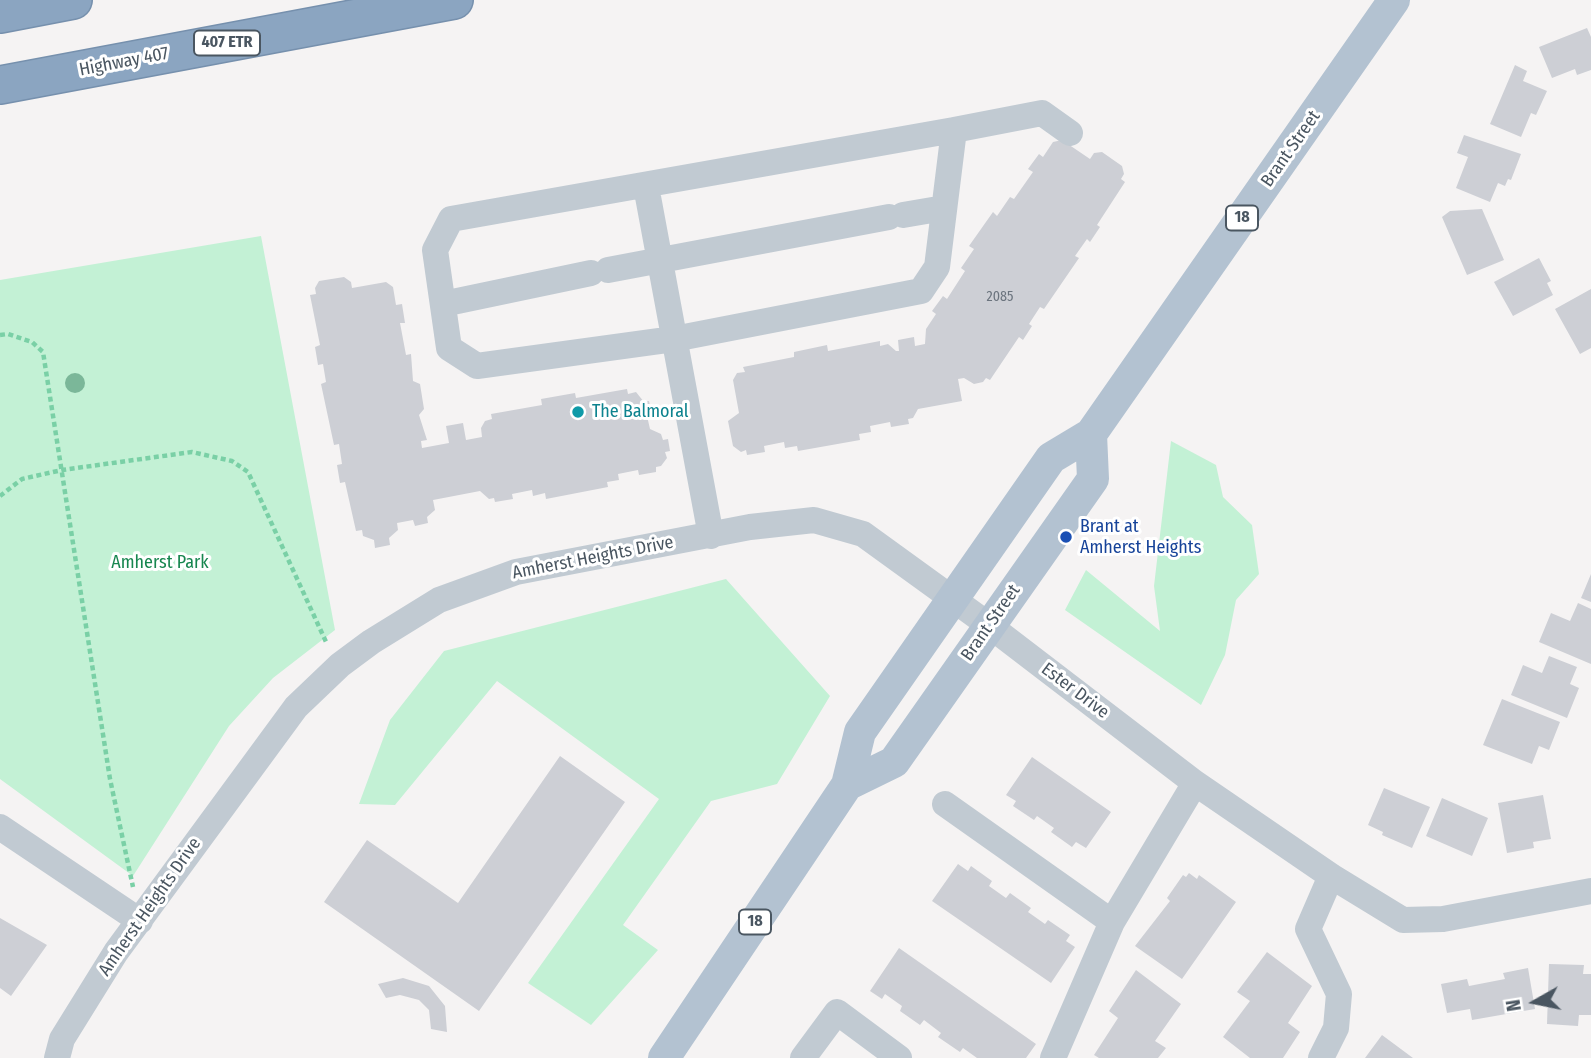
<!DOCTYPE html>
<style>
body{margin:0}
#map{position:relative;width:1591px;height:1058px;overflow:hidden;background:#f5f3f3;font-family:"Fira Sans Condensed",sans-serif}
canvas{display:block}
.north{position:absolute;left:1500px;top:967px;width:70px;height:70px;-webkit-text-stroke:5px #fff;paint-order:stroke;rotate:261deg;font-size:19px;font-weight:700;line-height:28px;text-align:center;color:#4a5661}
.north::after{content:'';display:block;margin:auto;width:24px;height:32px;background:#4a5661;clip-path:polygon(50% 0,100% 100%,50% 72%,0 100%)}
</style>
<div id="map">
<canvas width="1591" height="1058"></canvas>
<div class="north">N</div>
</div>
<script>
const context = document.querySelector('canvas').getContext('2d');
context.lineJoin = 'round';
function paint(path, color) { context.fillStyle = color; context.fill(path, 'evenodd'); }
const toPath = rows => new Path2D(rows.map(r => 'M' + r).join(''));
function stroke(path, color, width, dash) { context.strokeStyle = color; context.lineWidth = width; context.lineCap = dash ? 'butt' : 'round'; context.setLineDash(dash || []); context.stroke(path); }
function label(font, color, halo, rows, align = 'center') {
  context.font = font + ' "Fira Sans Condensed",sans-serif'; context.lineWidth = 6; context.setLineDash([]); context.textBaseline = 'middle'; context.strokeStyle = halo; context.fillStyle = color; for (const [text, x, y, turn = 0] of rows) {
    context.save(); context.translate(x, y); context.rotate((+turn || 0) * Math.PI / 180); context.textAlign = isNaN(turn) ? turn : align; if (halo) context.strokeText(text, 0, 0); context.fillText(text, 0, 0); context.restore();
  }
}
paint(toPath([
 [261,236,335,630,273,678,229,726,133,876,0,779,0,280],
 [1171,441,1216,465,1223,497,1252,525,1259,574,1236,600,1225,655,1201,705,1065,610,1086,570,1160,631,1154,586],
 [726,579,830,696,777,784,711,801,623,925,658,950,591,1025,528,983,659,799,497,681,395,805,359,804,390,720,444,651]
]), '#c3f1d5');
paint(toPath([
 [1587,28,1591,37,1591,70,1577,75,1575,69,1552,78,1539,47],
 [1515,65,1527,71,1523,81,1547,91,1536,115,1531,113,1521,137,1490,124],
 [1464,135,1521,154,1511,180,1508,179,1505,186,1498,183,1490,202,1456,188,1468,157,1457,153],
 [1062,140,1090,159,1094,153,1102,152,1122,166,1124,174,1121,179,1125,182,1097,225,1100,227,1090,242,1087,239,1075,256,1079,258,1044,309,1040,307,1029,324,1032,326,1023,340,1019,337,990,380,986,378,983,382,974,384,964,378,958,379,962,401,918,409,913,418,908,419,909,424,891,427,890,422,870,426,871,432,859,434,860,440,798,451,797,446,785,448,784,442,764,446,765,452,747,455,746,450,741,452,733,446,728,421,739,413,733,380,737,373,745,372,743,367,794,357,794,352,827,345,828,351,880,341,880,346,888,344,896,351,899,351,898,340,914,337,915,346,925,344,926,329,936,314,932,311,943,296,947,299,965,271,961,268,974,249,969,246,993,212,997,216,1010,197,1014,199,1033,172,1028,169,1039,154,1043,157,1053,142],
 [1482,209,1504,260,1467,275,1442,217,1450,211],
 [1539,258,1551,281,1547,283,1553,295,1513,316,1494,282],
 [344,277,351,282,352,288,386,282,393,287,396,305,402,304,405,323,400,323,406,355,411,354,413,381,420,384,424,409,419,415,427,440,421,441,422,448,449,443,446,426,463,423,466,440,482,437,481,428,485,421,492,419,491,414,542,405,541,399,575,393,576,398,627,389,628,394,636,392,644,402,649,401,652,415,647,416,650,429,661,434,663,440,668,439,670,451,665,452,667,458,661,466,656,467,656,472,639,475,638,470,618,474,619,480,607,482,608,487,546,499,545,493,533,496,532,490,512,494,513,499,495,502,494,498,489,499,480,491,433,500,435,510,427,517,428,523,415,526,413,520,397,523,398,530,389,538,390,545,375,548,374,540,363,536,362,530,356,531,345,482,340,483,337,465,342,464,339,444,334,445,321,384,326,382,323,364,318,365,315,347,320,345,310,295,316,294,315,288,319,281],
 [1591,289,1591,348,1580,354,1555,309],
 [1591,574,1591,602,1581,598],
 [1578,603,1591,609,1591,664,1539,642,1551,613,1570,621],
 [1549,656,1577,667,1570,684,1579,688,1567,718,1511,695,1523,665,1542,673],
 [1502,699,1560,722,1549,750,1539,746,1532,764,1483,745],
 [560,756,625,802,479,1011,324,902,367,840,458,903],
 [1032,757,1111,812,1086,848,1076,842,1072,847,1051,832,1054,828,1037,816,1034,820,1013,806,1016,801,1006,795],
 [1384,788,1430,807,1412,848,1382,835,1383,832,1368,825],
 [1543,795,1551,839,1533,842,1534,848,1507,853,1498,803],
 [1442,798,1488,818,1472,856,1426,836],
 [958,864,968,871,971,866,992,881,989,886,1006,898,1010,893,1031,908,1028,912,1045,924,1048,920,1070,935,1066,941,1075,947,1051,983,932,901],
 [1189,873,1197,879,1199,875,1236,902,1182,979,1135,946,1170,901,1167,898,1183,875,1186,877],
 [0,918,47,945,11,996,0,988],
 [899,948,1036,1044,1026,1058,977,1058,963,1048,960,1052,938,1037,941,1033,924,1020,920,1025,900,1011,902,1006,885,994,882,999,870,991],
 [1267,952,1312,986,1288,1023,1300,1032,1283,1058,1250,1058,1223,1037,1250,1001,1237,992],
 [1549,964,1584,965,1583,974,1591,974,1591,1015,1579,1015,1578,1026,1547,1024],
 [1528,968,1535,1009,1472,1020,1470,1009,1447,1013,1441,984,1467,979,1469,986,1505,979,1503,973],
 [1136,970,1181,1004,1155,1041,1166,1048,1158,1058,1099,1058,1094,1055,1118,1018,1109,1011],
 [403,978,429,986,445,1006,447,1032,431,1029,429,1010,419,1000,400,995,386,998,378,984],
 [1382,1035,1413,1058,1365,1058]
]), '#cdcfd5');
const highway = toPath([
 [0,14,73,0],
 [0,85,454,0]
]);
stroke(highway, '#7690ad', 40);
stroke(toPath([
 [0,335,8,334,32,342,43,352,110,779,133,887],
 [0,496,22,479,62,470,192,452,232,461,248,472,327,644]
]), '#7ad0a6', 4.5, [5, 3.5]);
stroke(toPath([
 [954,130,451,219,435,250,449,348,477,366,674,339,921,291,937,267,954,130,1042,113,1070,133],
 [646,186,711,536],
 [903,215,944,208],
 [608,270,889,217],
 [443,304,591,273],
 [945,804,1112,922],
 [0,827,140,921],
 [57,1058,62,1039,116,952,296,707,340,665,371,642,439,600,516,572,750,527,814,520,863,534,990,626,1195,783,1331,876,1403,920,1443,919,1591,891],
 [803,1058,837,1012,899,1058],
 [1053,1058,1112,922,1195,783],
 [1321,1058,1336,1028,1339,994,1308,929,1331,876]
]), '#c1cad2', 26);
stroke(toPath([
 [847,785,894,762,1093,479,1091,434],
 [664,1058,847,785,860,732,1051,458,1091,434,1394,0]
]), '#b3c2d1', 32);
stroke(highway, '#8ba5c1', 37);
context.fillStyle = '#7bb799';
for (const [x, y] of [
 [75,383]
]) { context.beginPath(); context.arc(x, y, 10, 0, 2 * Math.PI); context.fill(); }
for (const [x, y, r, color] of [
 [578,412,7,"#0f9aa8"],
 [1066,537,7,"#1a4fb4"]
]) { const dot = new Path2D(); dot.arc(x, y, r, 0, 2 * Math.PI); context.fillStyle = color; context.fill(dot); stroke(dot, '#fff', 2.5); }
label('14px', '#6b747e', null, [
 ["2085",1000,297]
]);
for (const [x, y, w] of [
 [227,43,66],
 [1242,218,32],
 [755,922,32]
]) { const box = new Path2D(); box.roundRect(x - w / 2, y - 12.5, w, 25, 5); context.fillStyle = '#fff'; context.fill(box); stroke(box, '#4a5661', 2); }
label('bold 16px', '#4a5661', null, [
 ["407 ETR",227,43],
 ["18",1242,218],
 ["18",755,922]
]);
label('18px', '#4a5661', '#fff', [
 ["Highway 407",124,62,-11],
 ["Brant Street",1291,149,-55],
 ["Amherst Heights Drive",593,558,-11],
 ["Brant Street",991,623,-55],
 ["Ester Drive",1075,691,37],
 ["Amherst Heights Drive",150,907,-55]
]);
label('18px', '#0d838f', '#fff', [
 ["The Balmoral",592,412]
], 'left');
label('18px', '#164399', '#fff', [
 ["Brant at",1080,527],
 ["Amherst Heights",1080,548]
], 'left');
label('18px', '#17864f', '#fff', [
 ["Amherst Park",160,563]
]);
</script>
